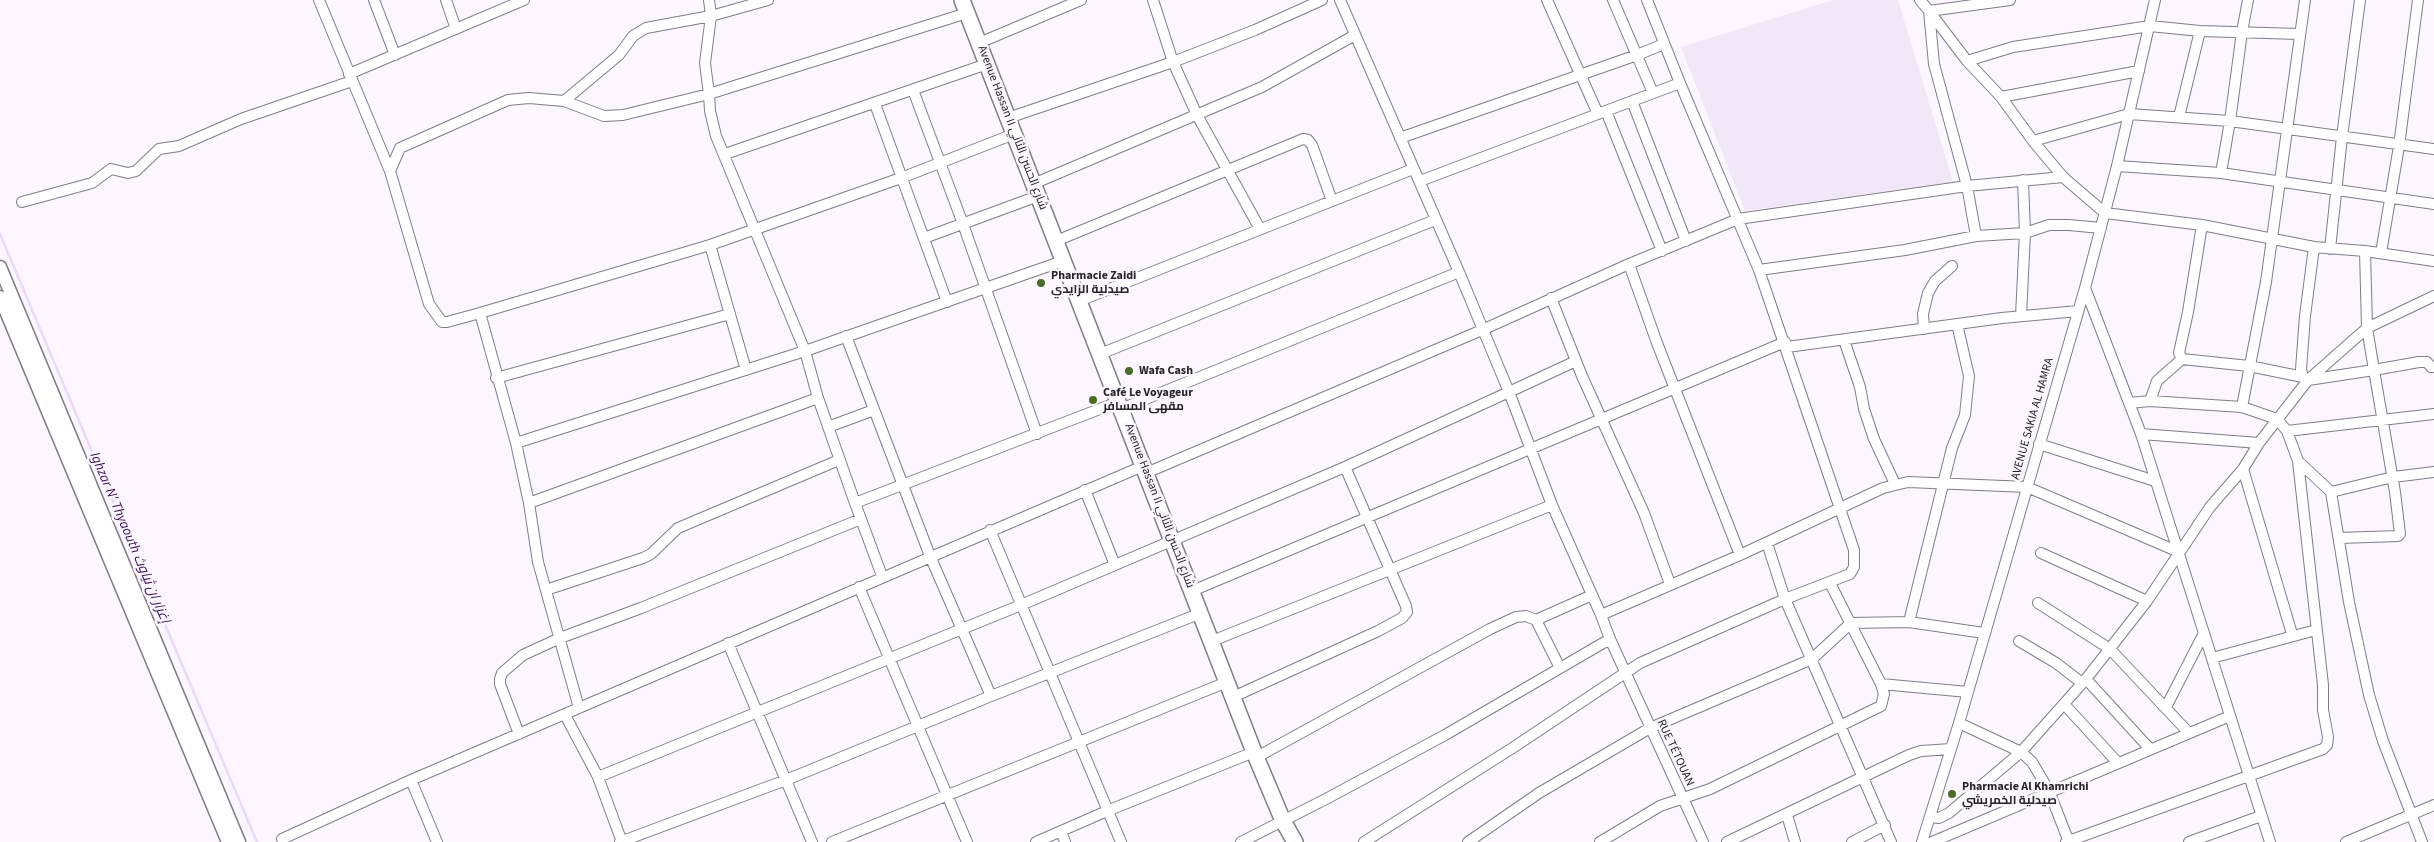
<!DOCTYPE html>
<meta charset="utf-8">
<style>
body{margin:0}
canvas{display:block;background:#fbf6ff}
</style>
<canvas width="2434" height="842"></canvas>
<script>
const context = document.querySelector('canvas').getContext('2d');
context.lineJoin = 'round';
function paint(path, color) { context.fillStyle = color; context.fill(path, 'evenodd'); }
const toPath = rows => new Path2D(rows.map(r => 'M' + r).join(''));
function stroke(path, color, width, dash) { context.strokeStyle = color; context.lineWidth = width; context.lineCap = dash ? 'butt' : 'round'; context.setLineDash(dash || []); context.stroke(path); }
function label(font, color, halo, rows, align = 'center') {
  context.font = font + ' "Source Sans 3",Cairo,sans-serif'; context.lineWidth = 5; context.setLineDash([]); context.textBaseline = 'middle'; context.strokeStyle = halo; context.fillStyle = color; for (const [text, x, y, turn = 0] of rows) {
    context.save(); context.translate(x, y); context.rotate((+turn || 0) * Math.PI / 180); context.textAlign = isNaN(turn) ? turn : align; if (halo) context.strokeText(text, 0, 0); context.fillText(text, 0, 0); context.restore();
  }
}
paint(toPath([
 [1833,0,1898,0,1953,182,1745,211,1681,47]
]), '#f0e7f7');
stroke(toPath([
 [0,234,257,842]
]), '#ebd8fa', 2.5);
const minor = toPath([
 [319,0,390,171,429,304,442,322,447,322,480,313],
 [374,0,395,55],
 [446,0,456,29],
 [709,0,711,16,705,63,709,94,967,13],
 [1153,0,1173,62,1197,115,1260,229],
 [1340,0,1459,272],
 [1547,0,1598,114],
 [1613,0,1653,93],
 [1647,0,1680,83,1759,270,1854,550,1854,567,1850,574,1785,599,1767,543],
 [1920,0,1929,11,1934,64,1967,186,1976,236],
 [979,43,1081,0],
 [1967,61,1929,11,2010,0],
 [349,74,524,0],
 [913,90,963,224,1037,434],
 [2001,97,2139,71],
 [564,101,619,55,633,36,646,28,711,16,768,0],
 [1632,101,1686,241],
 [875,104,947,302],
 [1606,111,1662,251],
 [2179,117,2200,31],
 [1008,118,1173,62,1255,30,1322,0],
 [1400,138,1637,55,1664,44],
 [2033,141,2129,114,2230,121,2434,149],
 [725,154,987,64],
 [2117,166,2221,173,2434,204],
 [390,171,400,148,508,100,529,98,564,101,604,116,623,115,709,94,710,111,716,136,805,351,818,398,855,503,1118,402],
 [2221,173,2230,121,2242,32,2248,0],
 [2063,177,2033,141,2001,97,1967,61,2013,47,2150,26,2200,31,2299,34],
 [1420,181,1680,83],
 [1033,184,1262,87,1355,35],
 [22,202,92,183,111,169,128,173,136,171,159,149,179,146,241,119,352,81],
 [2202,225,2188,312,2179,353,2182,359,2249,366,2303,377,2308,380,2374,370,2395,492,2400,534,2398,536,2339,538],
 [924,238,1038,196],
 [1056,241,1303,139,1308,140,1312,145,1332,201],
 [710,245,746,370],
 [2330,249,2342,137,2360,0],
 [2365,251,2367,328,2374,370,2419,362,2427,362,2431,367,2434,367],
 [2381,253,2399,146,2418,0],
 [1759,270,1905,250,1976,236,2025,233,2049,225,2069,225,2101,228],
 [2085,288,2141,434,2270,842],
 [1551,298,1582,376,1644,513,1670,584],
 [1079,301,1413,169],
 [2021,316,2025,233,2023,180],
 [1957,324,1969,376,1965,415,1952,448,1909,622,1984,633],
 [1924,329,1923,314,1928,293,1935,281,1952,266],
 [846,336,930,556,991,696],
 [1844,340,1860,387,1864,409,1874,439,1895,484],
 [1787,347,2002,318,2078,311],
 [1100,354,1435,220],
 [1576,361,1509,392,1552,505,1601,615,1740,555,1883,488,1908,482,2027,487,2179,552],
 [2303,377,2301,369,2305,316,2314,247],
 [496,378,730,314],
 [2150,401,2157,381,2182,359],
 [2129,403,2150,401,2242,407,2266,282,2305,0],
 [1121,409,1459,272,1509,392,1345,467],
 [828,427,874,410],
 [2287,431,2434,414],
 [2141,434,2259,443],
 [516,443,805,351,1063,261],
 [2039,444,2155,481],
 [2298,461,2331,492,2349,602,2369,695,2383,741,2422,842],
 [2243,469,2292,634],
 [1146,473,1482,330,1629,264],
 [1085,490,1115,565],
 [2331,492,2393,477,2434,472],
 [529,503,818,398],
 [855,503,882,576],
 [990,530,1121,842],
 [2041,553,2147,601],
 [1740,555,1657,343,1629,264,1738,219,1967,186,2063,177,2105,213,2202,225,2314,247,2365,251,2434,261],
 [859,587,967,842],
 [546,590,643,558,651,554,678,528,839,460],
 [1192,591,1785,342],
 [2038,603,2110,649,2189,733],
 [1601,615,1610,639],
 [1536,620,1592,595],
 [1212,641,1552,505],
 [2019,641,2056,663,2082,683],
 [728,643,812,842],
 [2212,658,2316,630],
 [2086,679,2150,749],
 [1881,684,1968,692],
 [2064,704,2118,763],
 [2166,707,2204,633],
 [579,708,538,562,529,503,516,443,480,313,710,245,901,178,1014,134],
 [565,715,598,777,622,842],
 [1959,723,2021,752,2032,762,2049,791,2069,842],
 [519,734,500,684,500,679,502,673,523,655,560,638,641,608,861,519],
 [1257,757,1490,629,1516,617,1526,616,1536,620,1560,668],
 [598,777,1021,605,1345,467,1406,606,1407,612,1402,618,1378,631,1233,697],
 [411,780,437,842],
 [1787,815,1795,842],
 [1931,817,1939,818,1949,813,2021,752,2086,679,2147,601,2210,507,2243,469,2259,443,2308,380,2367,328,2434,296],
 [1061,831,1065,842],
 [283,842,282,839,411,780,1143,466],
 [620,842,786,780,991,696,1201,613],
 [832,842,1227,682],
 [1036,842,1107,811,1254,752],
 [1241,842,1326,799,1445,735,1610,639,1703,842],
 [1364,842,1514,747,1640,663,1785,599,1891,842],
 [1468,842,1539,793,1650,728,1812,659,1851,623,1909,622],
 [1600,842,1660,806,1710,789,1881,706,1884,694,1881,684,1830,583],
 [1727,842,1909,755,1921,751,1951,749],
 [1852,842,1885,825],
 [1922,842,1959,723,2085,288,2117,166,2155,0],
 [1932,842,2230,716],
 [2066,842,2323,749,2327,745,2328,737,2323,710,2323,685,2298,461,2287,431,2277,419,2242,407],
 [2189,842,2261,816],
 [2346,842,2434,805]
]);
const tertiary = toPath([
 [0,267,239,842],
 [0,297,228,842]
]);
const primary = toPath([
 [962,0,1254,752,1283,821,1295,842]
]);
stroke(minor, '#817d85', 12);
stroke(tertiary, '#817d85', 15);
stroke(primary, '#817d85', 18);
stroke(minor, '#fff', 10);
stroke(tertiary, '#fff', 12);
stroke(primary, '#fff', 15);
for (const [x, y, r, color] of [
 [1041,283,5,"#4c6d25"],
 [1129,371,5,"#4c6d25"],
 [1093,400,5,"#4c6d25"],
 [1952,794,5,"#4c6d25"]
]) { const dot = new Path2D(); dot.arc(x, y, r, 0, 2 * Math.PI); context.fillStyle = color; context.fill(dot); stroke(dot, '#fbf6ff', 2); }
label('12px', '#272529', '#fbf6ff', [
 ["Avenue Hassan II شارع الحسن الثاني",1012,128,69],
 ["AVENUE SAKIA AL HAMRA",2033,419,-74],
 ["Avenue Hassan II شارع الحسن الثاني",1159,506,69],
 ["RUE TÉTOUAN",1675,753,65]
]);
label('bold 12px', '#272529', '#fbf6ff', [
 ["Pharmacie Zaidi",1051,276],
 ["صيدلية الزايدي",1051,290],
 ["Wafa Cash",1139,371],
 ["Café Le Voyageur",1103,393],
 ["مقهى المسافر",1103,407],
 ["Pharmacie Al Khamrichi",1962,787],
 ["صيدلية الخمريشي",1962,801]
], 'left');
label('italic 14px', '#3b1153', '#fbf6ff', [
 ["Ighzar N' Thyaouth إغزار ان ثياوث",129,538,67]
]);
</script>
